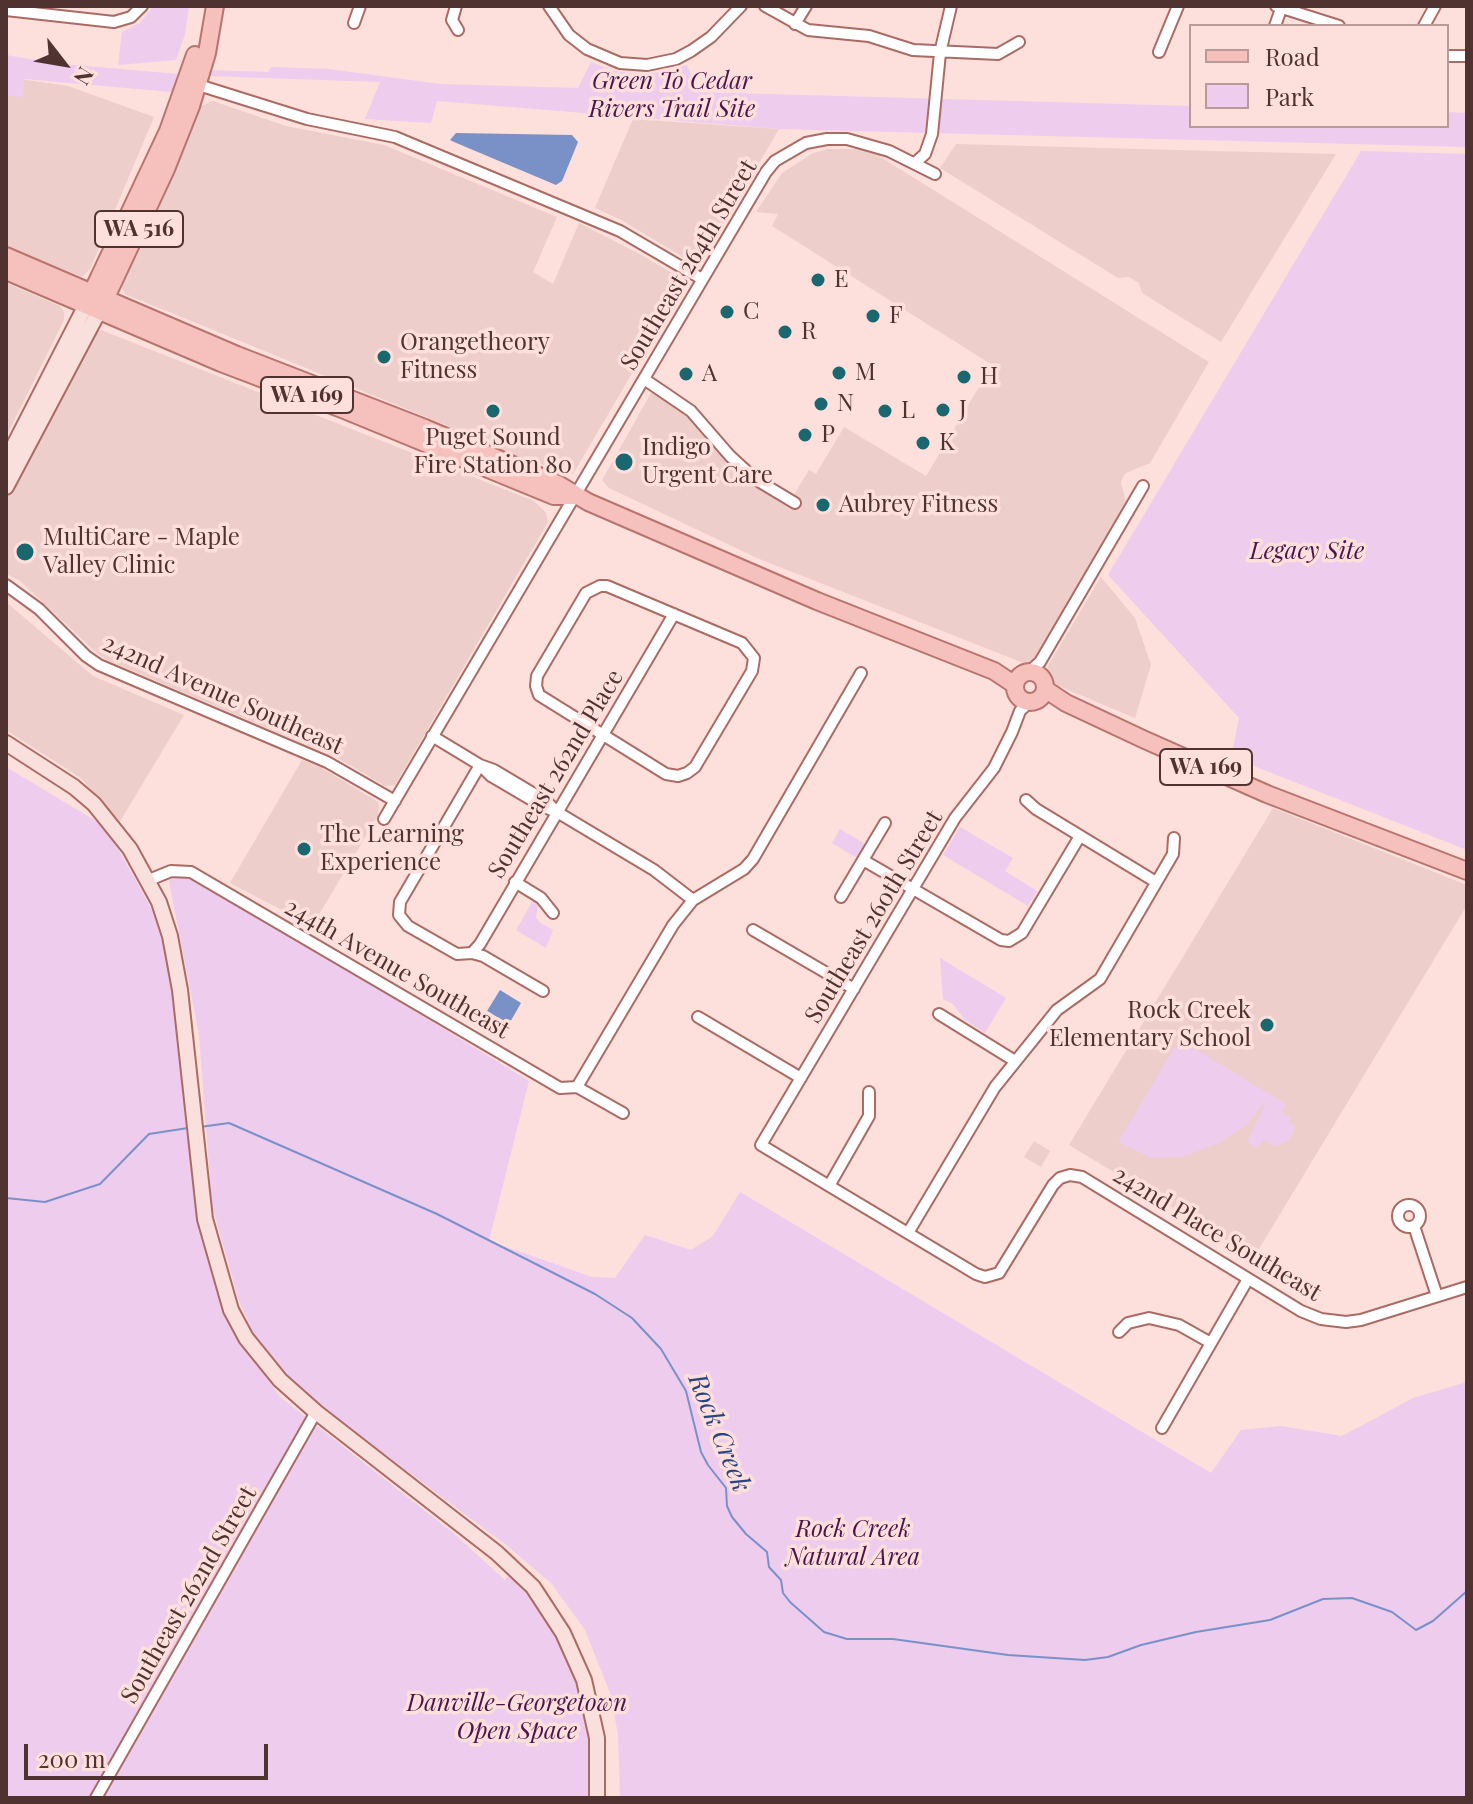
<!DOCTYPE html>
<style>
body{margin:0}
#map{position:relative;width:1473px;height:1804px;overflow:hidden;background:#fddfdc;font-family:"Playfair Display",serif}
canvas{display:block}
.frame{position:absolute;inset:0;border:8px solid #503330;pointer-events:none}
.legend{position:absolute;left:1189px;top:24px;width:260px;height:104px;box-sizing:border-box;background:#fddfdc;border:2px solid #b89a97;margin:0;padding:10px 14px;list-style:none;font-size:24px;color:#503330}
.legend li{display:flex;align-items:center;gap:16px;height:40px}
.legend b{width:40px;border:2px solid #b89a97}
.north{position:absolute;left:24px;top:24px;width:80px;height:80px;-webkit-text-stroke:6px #fddfdc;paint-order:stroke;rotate:121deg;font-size:22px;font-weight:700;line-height:32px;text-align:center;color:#503330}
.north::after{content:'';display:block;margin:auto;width:28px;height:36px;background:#503330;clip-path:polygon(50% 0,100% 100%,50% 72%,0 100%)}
.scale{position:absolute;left:24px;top:1744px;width:244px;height:36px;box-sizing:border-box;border:4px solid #503330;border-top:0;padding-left:10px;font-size:24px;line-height:28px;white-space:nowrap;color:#503330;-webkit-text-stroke:6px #fddfdc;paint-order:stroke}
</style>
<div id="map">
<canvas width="1473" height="1804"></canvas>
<div class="frame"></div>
<ul class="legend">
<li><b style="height:10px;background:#f6c1bc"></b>Road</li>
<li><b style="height:22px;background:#edccee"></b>Park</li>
</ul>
<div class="north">N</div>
<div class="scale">200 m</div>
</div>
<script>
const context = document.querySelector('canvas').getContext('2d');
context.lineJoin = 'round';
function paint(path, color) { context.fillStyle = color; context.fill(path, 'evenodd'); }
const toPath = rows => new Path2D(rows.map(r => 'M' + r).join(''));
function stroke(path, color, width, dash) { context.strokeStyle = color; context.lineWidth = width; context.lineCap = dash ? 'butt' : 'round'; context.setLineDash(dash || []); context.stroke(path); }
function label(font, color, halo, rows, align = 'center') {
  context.font = font + ' "Playfair Display",serif'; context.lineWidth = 7; context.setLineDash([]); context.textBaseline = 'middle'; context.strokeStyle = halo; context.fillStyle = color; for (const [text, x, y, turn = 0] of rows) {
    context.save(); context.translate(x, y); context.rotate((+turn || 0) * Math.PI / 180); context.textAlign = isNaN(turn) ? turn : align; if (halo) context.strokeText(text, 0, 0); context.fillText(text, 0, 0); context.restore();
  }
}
paint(toPath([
 [6,77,68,86,154,117,90,269,82,277,6,246],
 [213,101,286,126,384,145,557,217,533,272,553,284,579,223,636,252,684,280,684,285,573,474,511,455,465,433,125,294,121,286,201,106],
 [633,119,779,129,704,257,700,256,695,264,621,220,595,208],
 [956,144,1215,151,1336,154,1221,342,1142,293,1139,283,1129,277,1118,278,940,168],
 [827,149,861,149,879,156,1209,362,1150,463,1126,473,1123,477,1121,482,1126,502,1031,666,757,558,609,488,602,480,651,393,658,392,684,412,789,503,809,470,816,474,844,427,926,476,992,365,772,226,778,214,756,212,782,173,813,153],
 [6,283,60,306,64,312,64,320,6,437],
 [101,330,534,501,546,513,548,522,541,534,395,785,385,786,338,758,107,660,98,654,19,580,6,574,6,495,11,482,89,335],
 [1101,577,1135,618,1151,665,1135,718,1054,684,1046,674,1049,664],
 [6,602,93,676,184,715,119,823,81,778,6,730],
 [302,760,320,767,378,802,379,806,378,816,312,926,230,883],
 [1273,808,1467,885,1467,905,1254,1257,1069,1145],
 [1034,1141,1050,1151,1041,1167,1024,1157]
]), '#eececa');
paint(toPath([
 [153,6,189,6,185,34,176,60,118,65,122,32,140,23],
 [6,55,52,63,178,74,172,92,24,79,23,97,10,96,6,95],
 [591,62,614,71,638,74,663,72,687,65,698,92,1191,106,1191,126,1447,126,1447,112,1467,113,1467,147,779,129,437,101,431,123,365,119,380,82,208,76,210,70,268,72,271,67,329,69,440,84,578,88],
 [1361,151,1467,154,1467,850,1231,757,1239,718,1108,575],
 [6,767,106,827,155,915,181,1009,197,1218,225,1314,279,1396,453,1533,505,1580,514,1567,562,1621,585,1664,599,1711,602,1735,600,1798,6,1798],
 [960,827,1013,858,1005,871,1037,891,1028,906,943,855],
 [840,829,865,844,857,858,832,843],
 [174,874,194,876,529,1081,489,1241,592,1277,615,1278,645,1235,691,1250,713,1236,740,1192,1211,1473,1241,1430,1281,1426,1342,1436,1413,1398,1467,1382,1467,1798,620,1798,618,1734,610,1693,585,1630,552,1584,505,1544,325,1410,280,1371,252,1331,238,1298,212,1206,199,1035,169,881],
 [534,899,538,905,536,917,539,922,553,930,546,948,516,930],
 [940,958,1006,998,985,1033,965,1020,953,1004,943,999],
 [1182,1045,1192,1047,1286,1104,1282,1113,1291,1118,1289,1122,1296,1126,1289,1140,1275,1146,1264,1140,1257,1148,1247,1142,1267,1100,1246,1125,1221,1142,1182,1157,1151,1158,1118,1142,1174,1048]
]), '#edccee');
paint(toPath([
 [456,133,572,135,578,142,562,181,556,185,454,142,450,140],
 [500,990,521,1003,509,1024,487,1011]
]), '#7a91c7');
stroke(toPath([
 [200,1127,229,1123,437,1214,595,1294,632,1318,661,1349,686,1391,701,1452,708,1465,726,1488,727,1506,732,1517,746,1534,767,1552,769,1567,781,1580,783,1593,790,1602,824,1632,847,1639,893,1639,1008,1655,1085,1660,1108,1657,1141,1645,1196,1632,1270,1620,1323,1599,1352,1598,1392,1612,1416,1630,1433,1621,1467,1591],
 [6,1198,45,1202,100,1184,149,1134,188,1128]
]), '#7a91c7', 2);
const street = toPath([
 [456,6,452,20,458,30],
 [549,6,569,35,587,49,620,63,647,65,676,59,691,51,711,37,741,6],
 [765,6,808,30,869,36,913,50,998,54,1019,42],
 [1276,6,1339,26],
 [6,10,114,22,131,17,142,6],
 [354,23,360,6],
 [795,24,806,6],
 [1275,26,1282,6],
 [1424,26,1435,6],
 [1159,52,1178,6],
 [1447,56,1467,56],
 [192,83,307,119,395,137,620,231,702,279],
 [916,162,925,154,932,134,940,53,951,6],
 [644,379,691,411,730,456,755,479,795,503],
 [6,585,39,609,86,656,99,665,327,762,395,801],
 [600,586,607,586,742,643,754,658,752,671,695,767,687,773,678,776,666,774,539,695,536,686,537,676,586,593,600,586],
 [1030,671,1040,662,1143,486],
 [1029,702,1020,711,1012,732,994,768,955,818,761,1145,976,1274,985,1277,999,1273,1053,1185,1060,1178,1070,1175,1082,1177,1301,1311,1321,1319,1346,1322,1361,1320,1467,1287],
 [432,736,480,765,400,902,399,915,408,926,457,954,472,953,483,956,543,991],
 [1026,800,1036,809,1156,882],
 [557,812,546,801,494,770,480,765,491,776,542,806,557,812,654,870,693,900],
 [384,819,766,172,775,161,806,143,827,139,847,139,889,151,935,174],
 [863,860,1001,940,1009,941,1022,933,1080,836],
 [149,880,171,871,191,872,560,1088,577,1087,623,1113],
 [515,882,541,898,553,913],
 [841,897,885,823],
 [753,930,854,989],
 [472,953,480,944,674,614],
 [939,1014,1015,1061],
 [698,1017,801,1078],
 [577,1087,673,925,693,900,744,869,753,859,861,673],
 [829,1186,869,1116,869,1092],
 '1398 1216a11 11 0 1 1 22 0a11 11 0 1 1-22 0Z',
 [1414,1226,1437,1296],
 [908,1233,995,1087,1057,1010,1100,979,1173,854,1174,838],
 [1119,1332,1128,1323,1149,1318,1179,1325,1211,1343],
 [1162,1428,1248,1279],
 [96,1798,316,1412]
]);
const secondary = toPath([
 [6,461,86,305],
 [6,487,99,311],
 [6,743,74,787,94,804,130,849,159,902,170,936,180,990,205,1219,231,1310,246,1338,280,1380,316,1412,497,1553,533,1587,563,1633,584,1680,597,1738,597,1798]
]);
const primary = toPath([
 [6,256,237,355,425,428,558,484,588,502,817,601,994,671,1015,685],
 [6,271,221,363,347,411,554,496,575,496],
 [88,301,168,131,195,55],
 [102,306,166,169,191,106,207,53,215,6],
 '1015 687a15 15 0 1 1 30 0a15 15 0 1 1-30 0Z',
 [1045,689,1066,703,1145,740,1267,794,1467,871]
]);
stroke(street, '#ab6b65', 14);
stroke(secondary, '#ab6b65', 18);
stroke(primary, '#b8746e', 20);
stroke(street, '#fff', 10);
stroke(secondary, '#fae0dd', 14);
stroke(primary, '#f6c1bc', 16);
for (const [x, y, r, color] of [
 [818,280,8,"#1a676f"],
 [727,312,8,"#1a676f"],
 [873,316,8,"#1a676f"],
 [785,332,8,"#1a676f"],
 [384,357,8,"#1a676f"],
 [839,373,8,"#1a676f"],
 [686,374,8,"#1a676f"],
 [964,377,8,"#1a676f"],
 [821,404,8,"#1a676f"],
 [943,410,8,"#1a676f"],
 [493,411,8,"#1a676f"],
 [885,411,8,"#1a676f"],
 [805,435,8,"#1a676f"],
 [923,443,8,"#1a676f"],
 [624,462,10,"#1a676f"],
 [823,505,8,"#1a676f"],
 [25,552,10,"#1a676f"],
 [304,849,8,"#1a676f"],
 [1267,1025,8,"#1a676f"]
]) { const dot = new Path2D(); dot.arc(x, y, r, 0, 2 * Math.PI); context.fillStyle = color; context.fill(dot); stroke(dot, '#fddfdc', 3); }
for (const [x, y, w] of [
 [139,229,88],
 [307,395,92],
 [1206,767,92]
]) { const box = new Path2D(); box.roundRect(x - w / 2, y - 18, w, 36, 6); context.fillStyle = '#fddfdc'; context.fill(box); stroke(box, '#503330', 2); }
label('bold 22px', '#503330', null, [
 ["WA 516",139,229],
 ["WA 169",307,395],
 ["WA 169",1206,767]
]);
label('italic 24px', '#4b144e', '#fddfdc', [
 ["Green To Cedar",672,82],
 ["Rivers Trail Site",672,110],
 ["Legacy Site",1307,552],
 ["Rock Creek",853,1530],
 ["Natural Area",853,1558],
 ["Danville-Georgetown",517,1704],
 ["Open Space",517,1732]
]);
label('24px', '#503330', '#fddfdc', [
 ["Southeast 264th Street",689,265,-59],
 ["242nd Avenue Southeast",223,695,24],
 ["Southeast 262nd Place",556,774,-59],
 ["Southeast 260th Street",874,917,-59],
 ["244th Avenue Southeast",397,969,30],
 ["242nd Place Southeast",1217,1234,31],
 ["Southeast 262nd Street",189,1595,-60]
]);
label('24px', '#503330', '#fddfdc', [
 ["E",834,280],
 ["C",743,312],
 ["F",889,316],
 ["R",801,332],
 ["Orangetheory",400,343],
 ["Fitness",400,371],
 ["M",855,373],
 ["A",702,374],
 ["H",980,377],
 ["N",837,404],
 ["J",959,410],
 ["L",901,411],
 ["P",821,435],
 ["Puget Sound",493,438,"center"],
 ["Fire Station 80",493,466,"center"],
 ["K",939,443],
 ["Indigo",642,448],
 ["Urgent Care",642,476],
 ["Aubrey Fitness",839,505],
 ["MultiCare - Maple",43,538],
 ["Valley Clinic",43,566],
 ["The Learning",320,835],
 ["Experience",320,863],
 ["Rock Creek",1251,1011,"right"],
 ["Elementary School",1251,1039,"right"]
], 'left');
label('italic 26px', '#2a4384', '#fddfdc', [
 ["Rock Creek",719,1433,68]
]);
</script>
